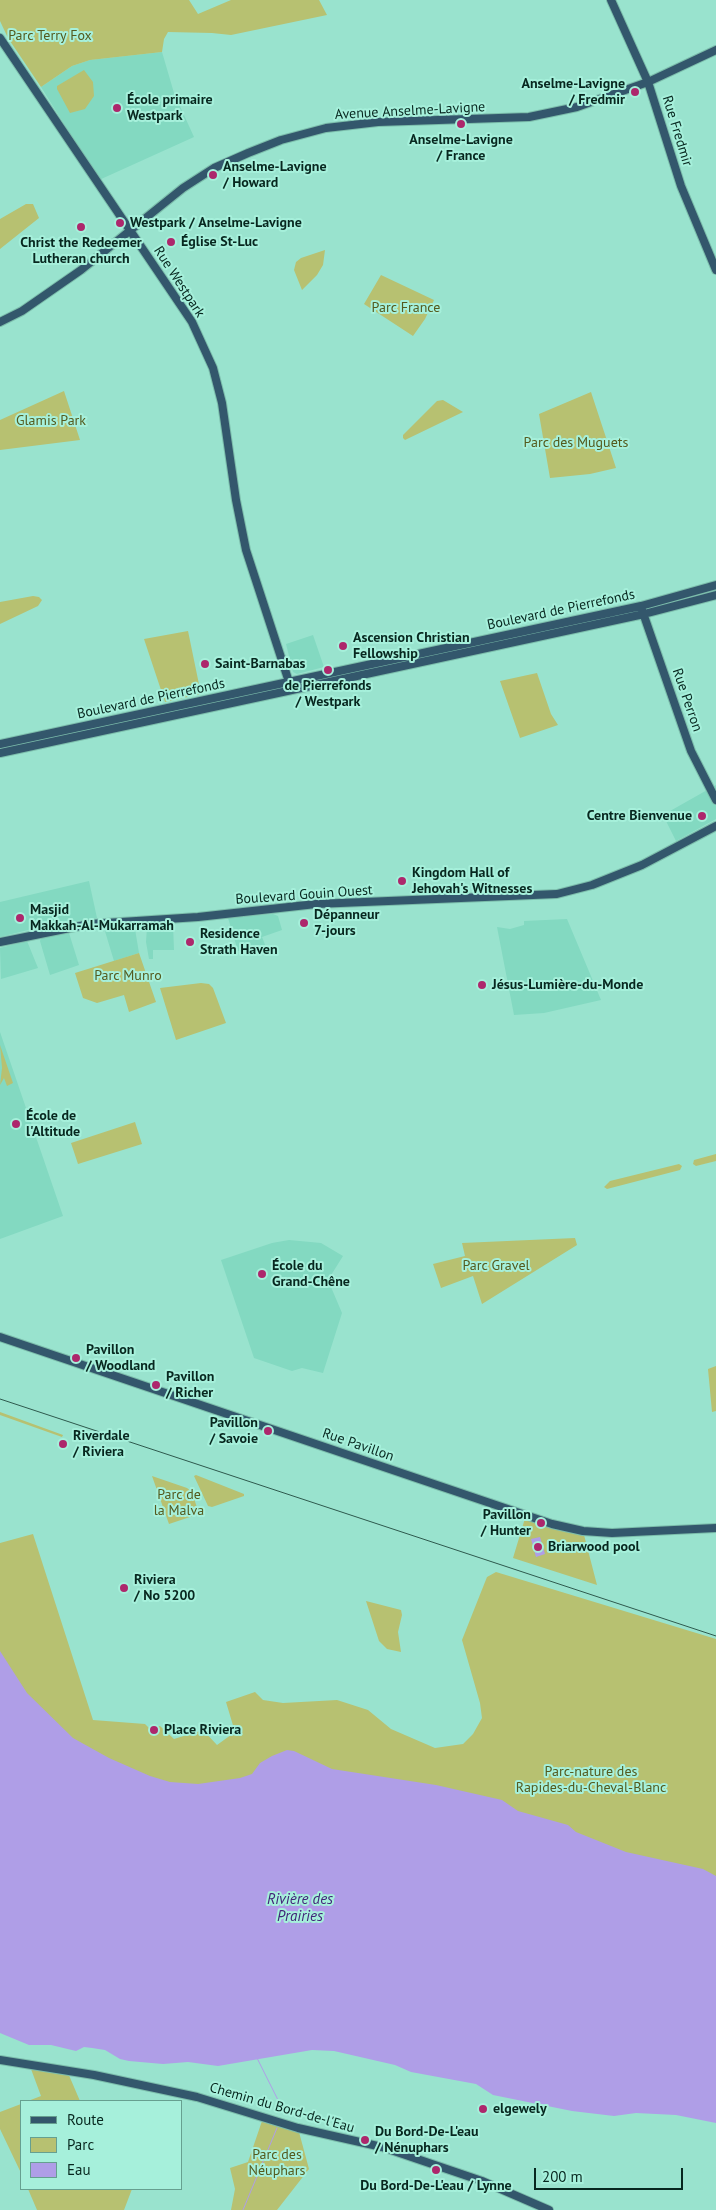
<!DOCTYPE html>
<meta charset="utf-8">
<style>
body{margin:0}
#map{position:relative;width:716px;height:2210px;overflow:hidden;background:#99e3ce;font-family:"PT Sans",sans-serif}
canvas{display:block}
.legend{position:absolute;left:20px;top:2100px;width:162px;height:90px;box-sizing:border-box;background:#a6f0db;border:1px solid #66a090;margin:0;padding:6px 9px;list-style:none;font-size:15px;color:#07271f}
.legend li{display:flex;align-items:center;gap:10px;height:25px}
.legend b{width:25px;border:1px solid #66a090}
.scale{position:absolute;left:534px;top:2168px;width:149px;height:22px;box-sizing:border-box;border:2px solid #07271f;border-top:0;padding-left:6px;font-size:15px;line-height:18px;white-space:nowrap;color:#07271f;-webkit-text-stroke:4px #a6f0db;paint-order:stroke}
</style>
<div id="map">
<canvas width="716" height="2210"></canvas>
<ul class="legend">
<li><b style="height:6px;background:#33576c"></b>Route</li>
<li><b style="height:14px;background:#b7c171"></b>Parc</li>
<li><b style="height:14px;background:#af9ee7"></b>Eau</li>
</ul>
<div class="scale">200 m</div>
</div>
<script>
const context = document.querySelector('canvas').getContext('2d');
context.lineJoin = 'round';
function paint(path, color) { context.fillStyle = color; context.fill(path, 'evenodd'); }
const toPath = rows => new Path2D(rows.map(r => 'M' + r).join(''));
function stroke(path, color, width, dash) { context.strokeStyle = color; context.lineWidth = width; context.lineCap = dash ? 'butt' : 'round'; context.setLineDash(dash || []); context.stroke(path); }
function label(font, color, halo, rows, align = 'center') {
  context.font = font + ' "PT Sans",sans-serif'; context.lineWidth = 4; context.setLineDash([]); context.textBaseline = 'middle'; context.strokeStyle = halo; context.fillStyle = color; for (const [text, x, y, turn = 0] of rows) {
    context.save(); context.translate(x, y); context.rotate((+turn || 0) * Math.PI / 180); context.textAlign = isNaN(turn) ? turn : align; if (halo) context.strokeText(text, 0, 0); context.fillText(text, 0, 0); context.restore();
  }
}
paint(toPath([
 [162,52,174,93,194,137,99,180,41,87,72,66,90,60],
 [313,635,324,667,297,674,293,672,286,644],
 [716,785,716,819,676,841,663,815],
 [89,881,97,918,48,925,0,937,0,902],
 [273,914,278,916,282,930,262,937,266,947,238,951,228,918],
 [567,919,601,1000,544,1013,514,1015,497,927,510,929,524,925,524,921],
 [173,924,174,950,153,950,153,959,149,959,146,942,147,927,150,925],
 [132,926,135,929,139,953,114,961,104,928],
 [69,933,79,965,50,975,40,941,41,938],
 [27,941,38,968,1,979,0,948],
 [0,1032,63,1216,0,1239],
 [289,1240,321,1243,343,1256,328,1280,342,1313,323,1373,302,1368,292,1371,254,1358,221,1260,272,1243]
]), '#83d9c1');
paint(toPath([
 [0,0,189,0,198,14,231,0,319,0,327,15,231,35,212,33,168,32,164,39,162,52,90,60,72,66,41,87,8,38,0,21],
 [84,70,93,82,94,96,85,109,70,113,57,89,57,86],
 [26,204,33,204,39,218,0,249,0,219],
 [325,250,323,265,317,275,302,290,294,270,296,262,301,258],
 [381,275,434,300,425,319,413,336,364,304],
 [64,391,80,440,0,450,0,420],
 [591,392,616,468,590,474,550,478,539,414],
 [443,400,463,412,405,440,403,438,403,435,437,401],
 [33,596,39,597,42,600,38,606,0,624,0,602],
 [618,614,600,621,430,657,447,651],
 [188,631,201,694,165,702,144,639],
 [537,673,551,714,558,725,520,738,500,681],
 [139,953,156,1002,129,1012,124,995,97,1003,83,998,75,973],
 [201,983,209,984,213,988,226,1023,176,1040,160,988],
 [0,1045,13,1083,7,1086,4,1078,0,1085,2,1068],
 [135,1122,142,1144,78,1164,71,1143],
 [716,1154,716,1161,696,1166,693,1164,694,1160],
 [679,1164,682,1166,680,1170,607,1189,604,1187,610,1181],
 [575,1238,577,1245,482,1304,473,1276,441,1288,433,1264,465,1256,462,1243],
 [716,1366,716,1411,712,1412,708,1369],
 [0,1412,63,1435,62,1437,0,1415],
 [196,1475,244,1494,244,1496,212,1507,208,1506,194,1476],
 [152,1476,187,1488,192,1492,199,1514,169,1524],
 [526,1515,583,1531,597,1585,513,1558],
 [33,1534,93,1720,145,1724,149,1728,160,1726,174,1739,203,1730,217,1745,235,1732,226,1702,255,1692,263,1700,283,1703,337,1700,368,1710,391,1729,435,1748,463,1744,473,1734,482,1718,480,1703,462,1640,487,1577,496,1572,716,1639,716,1937,116,1801,0,1718,0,1543],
 [366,1601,401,1610,402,1615,398,1632,401,1652,387,1649,379,1641],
 [31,2069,68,2073,80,2101,28,2101,41,2096],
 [21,2104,21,2173,0,2129,0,2112],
 [262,2121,299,2132,309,2169,277,2210,231,2210,235,2189,230,2168,248,2162],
 [28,2189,132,2189,124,2210,37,2210]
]), '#b7c171');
paint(toPath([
 [540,1537,545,1554,536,1557,531,1539],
 [0,1651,27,1693,73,1738,109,1758,150,1776,170,1782,198,1784,240,1778,252,1774,260,1763,272,1756,287,1750,294,1751,332,1769,436,1785,502,1800,518,1811,568,1825,576,1832,626,1852,703,1869,716,1876,716,2123,676,2115,636,2113,614,2116,572,2111,493,2095,476,2084,411,2072,395,2065,334,2051,312,2050,218,2066,188,2062,163,2064,129,2061,120,2059,105,2050,92,2048,84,2047,76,2051,51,2045,29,2045,0,2033]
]), '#af9ee7');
stroke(toPath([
 [257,2058,282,2108],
 [243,2210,277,2128]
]), '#af9ee7', 1);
const secondary = toPath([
 [611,0,648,82,681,186,716,270],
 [0,38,192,322,213,368,222,403,236,500,246,550,290,685],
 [0,322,22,311,81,270,183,188,214,168,248,153,281,140,326,128,378,122,529,117,577,107,648,82,716,50],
 [642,610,691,751,716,800],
 [0,744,641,606,716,585],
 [0,753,644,614,716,595],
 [0,942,90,924,198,917,316,904,557,894,592,885,642,865,716,826],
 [0,1337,552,1524,583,1531,612,1533,716,1528],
 [0,2060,94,2075,197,2097,298,2128,382,2147,482,2181,549,2210]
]);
stroke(secondary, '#7cbdab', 10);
stroke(secondary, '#33576c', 8);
stroke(toPath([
 [0,1399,716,1636]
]), '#2e594d', 1);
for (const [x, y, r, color] of [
 [635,92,5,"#ad276c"],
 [117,108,5,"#ad276c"],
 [461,124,5,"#ad276c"],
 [213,175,5,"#ad276c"],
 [120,223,5,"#ad276c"],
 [81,227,5,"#ad276c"],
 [171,242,5,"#ad276c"],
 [343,646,5,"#ad276c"],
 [205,664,5,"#ad276c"],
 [328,670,5,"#ad276c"],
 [702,816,5,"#ad276c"],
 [402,881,5,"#ad276c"],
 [20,918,5,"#ad276c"],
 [304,923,5,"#ad276c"],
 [190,942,5,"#ad276c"],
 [482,985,5,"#ad276c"],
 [16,1124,5,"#ad276c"],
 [262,1274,5,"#ad276c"],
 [76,1358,5,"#ad276c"],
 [156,1385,5,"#ad276c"],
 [268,1431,5,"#ad276c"],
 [63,1444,5,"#ad276c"],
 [541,1523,5,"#ad276c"],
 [538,1547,5,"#ad276c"],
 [124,1588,5,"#ad276c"],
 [154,1730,5,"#ad276c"],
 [483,2109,5,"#ad276c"],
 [365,2140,5,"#ad276c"],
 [436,2170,5,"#ad276c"]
]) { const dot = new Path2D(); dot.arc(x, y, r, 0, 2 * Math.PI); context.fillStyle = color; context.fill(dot); stroke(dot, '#a6f0db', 2); }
label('14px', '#545a1e', '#a6f0db', [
 ["Parc Terry Fox",50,36],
 ["Parc France",406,308],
 ["Glamis Park",51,421],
 ["Parc des Muguets",576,443],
 ["Parc Munro",128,976],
 ["Parc Gravel",496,1266],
 ["Parc de",179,1495],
 ["la Malva",179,1511],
 ["Parc-nature des",591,1772],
 ["Rapides-du-Cheval-Blanc",591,1788],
 ["Parc des",277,2155],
 ["Néuphars",277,2171]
]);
label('bold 14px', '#07271f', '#a6f0db', [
 ["Anselme-Lavigne",625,84,"right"],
 ["/ Fredmir",625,100,"right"],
 ["École primaire",127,100],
 ["Westpark",127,116],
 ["Anselme-Lavigne",461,140,"center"],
 ["/ France",461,156,"center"],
 ["Anselme-Lavigne",223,167],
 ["/ Howard",223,183],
 ["Westpark / Anselme-Lavigne",130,223],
 ["Église St-Luc",181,242],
 ["Christ the Redeemer",81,243,"center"],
 ["Lutheran church",81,259,"center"],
 ["Ascension Christian",353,638],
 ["Fellowship",353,654],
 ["Saint-Barnabas",215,664],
 ["de Pierrefonds",328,686,"center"],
 ["/ Westpark",328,702,"center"],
 ["Centre Bienvenue",692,816,"right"],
 ["Kingdom Hall of",412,873],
 ["Jehovah's Witnesses",412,889],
 ["Masjid",30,910],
 ["Makkah-Al-Mukarramah",30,926],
 ["Dépanneur",314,915],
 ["7-jours",314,931],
 ["Residence",200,934],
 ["Strath Haven",200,950],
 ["Jésus-Lumière-du-Monde",492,985],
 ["École de",26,1116],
 ["l'Altitude",26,1132],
 ["École du",272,1266],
 ["Grand-Chêne",272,1282],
 ["Pavillon",86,1350],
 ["/ Woodland",86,1366],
 ["Pavillon",166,1377],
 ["/ Richer",166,1393],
 ["Pavillon",258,1423,"right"],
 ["/ Savoie",258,1439,"right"],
 ["Riverdale",73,1436],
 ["/ Riviera",73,1452],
 ["Pavillon",531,1515,"right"],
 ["/ Hunter",531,1531,"right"],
 ["Briarwood pool",548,1547],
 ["Riviera",134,1580],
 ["/ No 5200",134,1596],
 ["Place Riviera",164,1730],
 ["elgewely",493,2109],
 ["Du Bord-De-L'eau",375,2132],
 ["/ Nénuphars",375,2148],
 ["Du Bord-De-L'eau / Lynne",436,2186,"center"]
], 'left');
label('14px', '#07271f', '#a6f0db', [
 ["Avenue Anselme-Lavigne",410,111,-3],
 ["Rue Fredmir",677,131,73],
 ["Rue Westpark",179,282,57],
 ["Boulevard de Pierrefonds",561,610,-12],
 ["Boulevard de Pierrefonds",151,699,-12],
 ["Rue Perron",687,700,71],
 ["Boulevard Gouin Ouest",304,895,-4],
 ["Rue Pavillon",358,1445,19],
 ["Chemin du Bord-de-l'Eau",282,2108,16]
]);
label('italic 15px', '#422478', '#a6f0db', [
 ["Rivière des",300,1900],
 ["Prairies",300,1917]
]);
</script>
